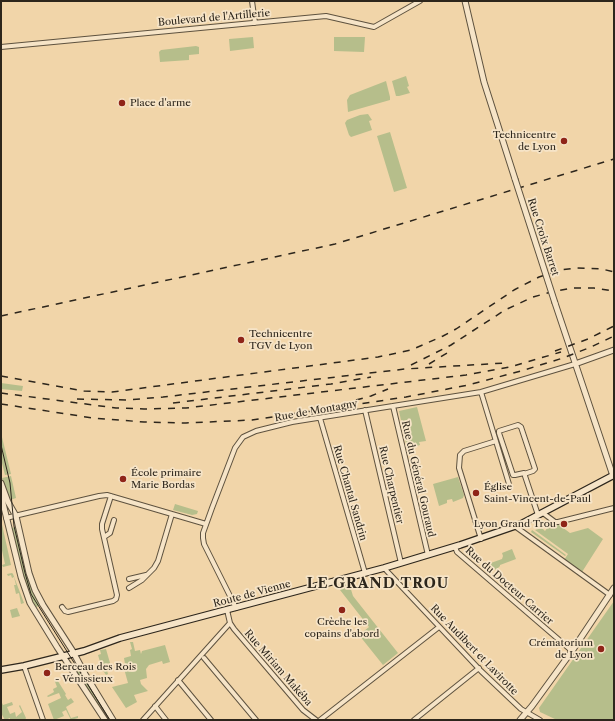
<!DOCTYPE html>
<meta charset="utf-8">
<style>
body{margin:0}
#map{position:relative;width:615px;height:721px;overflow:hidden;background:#f1d5a9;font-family:"Libre Caslon Text",serif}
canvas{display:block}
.frame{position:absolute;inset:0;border:2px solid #2d261c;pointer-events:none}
</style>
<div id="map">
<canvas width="615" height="721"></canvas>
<div class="frame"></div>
</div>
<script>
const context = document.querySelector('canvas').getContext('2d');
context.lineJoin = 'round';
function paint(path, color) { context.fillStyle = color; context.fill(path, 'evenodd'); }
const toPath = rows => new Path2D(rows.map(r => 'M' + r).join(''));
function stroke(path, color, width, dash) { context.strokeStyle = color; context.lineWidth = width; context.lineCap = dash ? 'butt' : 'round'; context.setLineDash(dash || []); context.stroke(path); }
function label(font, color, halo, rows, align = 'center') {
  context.font = font + ' "Libre Caslon Text",serif'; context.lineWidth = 3.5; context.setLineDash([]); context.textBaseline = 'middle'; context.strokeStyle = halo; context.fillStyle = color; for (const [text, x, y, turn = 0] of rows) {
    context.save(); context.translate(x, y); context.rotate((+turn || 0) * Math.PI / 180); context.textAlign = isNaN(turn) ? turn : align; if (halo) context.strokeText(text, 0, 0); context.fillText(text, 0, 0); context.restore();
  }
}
paint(toPath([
 [253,37,254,48,230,51,229,39],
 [334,37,365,37,364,52,334,51],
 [196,46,199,47,199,54,189,55,189,60,160,62,159,52,161,50],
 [406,76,409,86,407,87,410,93,399,96,396,96,392,81],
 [386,81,390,97,390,100,348,112,347,100,350,95],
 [368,114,372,120,369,121,372,130,351,137,349,135,345,123,347,120,360,115],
 [390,132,407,188,394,192,377,136],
 [1,383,23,386,22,391,1,389],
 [417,407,426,441,419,442,420,445,417,446,407,448,399,411],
 [1,433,11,474,5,475,1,459],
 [11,476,16,498,10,500,2,478],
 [458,477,464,495,463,498,453,502,452,499,447,500,447,503,439,506,433,484],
 [175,504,198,511,197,514,192,515,173,510],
 [1,520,11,565,3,567,2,565,5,564,1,546,2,545,1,540,2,533,1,532],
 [558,524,570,533,588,528,603,539,582,572,564,560,568,554,535,530,542,528,545,531,548,527],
 [17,527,41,604,34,609,28,595,10,528],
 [532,530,566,555,565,556,531,532],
 [512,549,516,559,500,565,500,566,496,570,488,564,502,559,503,556,502,553],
 [12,573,13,574,24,603,21,604,19,593,16,594,14,585,16,585,14,577,12,578,11,575,8,576,7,574],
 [349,583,353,596,398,653,383,665,359,635,369,627,340,590,339,586],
 [614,601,614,720,557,720,540,712,539,708],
 [17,608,20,616,12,618,10,610],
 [130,642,133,642,135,651,140,650,141,654,142,651,165,645,170,662,163,664,162,661,149,665,146,669,147,678,140,680,141,684,148,691,134,695,137,702,126,708,112,687,128,683,123,665,125,664,124,658,131,656,130,650,132,649],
 [106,649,110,663,107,664,108,667,106,667,108,674,106,675,100,666,101,665,98,655,101,654,100,650],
 [78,664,84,677,111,720,106,720,71,666],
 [56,678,66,694,65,695,68,700,71,698,74,702,66,707,71,718,78,716,78,718,71,720,66,710,62,712,64,716,54,720,48,704,61,698,59,693,48,697,47,696,54,692,53,689,57,687,54,679],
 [1,701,3,705,12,702,13,705,7,707,10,714,15,712,16,717,22,712,19,706,20,705,26,718,25,720,10,720,10,718,5,720,1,713]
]), '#b6be8b');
const minor = toPath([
 [252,1,255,23],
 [1,47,326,16,374,27,420,1],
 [481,392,509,484],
 [393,406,428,555],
 [365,410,401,563],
 [320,418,365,573],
 [524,474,533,471,535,469,521,427,518,425,499,431,499,433,513,475,515,475,524,473,538,515],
 [543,513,555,522,558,522,614,508],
 [6,518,99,496,107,495,206,524],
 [516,527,610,595],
 [104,537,110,533,114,520],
 [481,539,459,468,460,455,464,451,496,441],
 [455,547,457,552,572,651],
 [384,568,481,671,521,709,540,720],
 [129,579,146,575],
 [129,588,142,580,154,568,158,561,172,514],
 [62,607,65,611,68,612,113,601,116,599,117,595,102,529,102,524,111,496],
 [236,608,204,544,203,538,203,533,212,508,235,448,243,437,256,431,292,422,481,392,575,364],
 [227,610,230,623,234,629,303,710,316,720],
 [204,658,256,720],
 [24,666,43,720],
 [178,680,211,720],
 [155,706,166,720],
 [143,720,230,623],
 [320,720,439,627],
 [414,720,479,668]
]);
const tertiary = toPath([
 [465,1,484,82,515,179],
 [555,303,613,476],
 [575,364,614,350],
 [1,483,8,502,16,516,29,573,35,590,43,605,72,650,85,674,113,720],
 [1,495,21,577,30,603,57,647,105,720],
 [520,720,532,706,572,651,614,588]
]);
const secondary = toPath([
 [1,670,24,666,84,651,120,638,384,568,460,545,521,524,614,475]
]);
stroke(minor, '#5e523f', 6);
stroke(tertiary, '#5e523f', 7);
stroke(secondary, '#2d261c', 8);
stroke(minor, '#f6e4c7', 4);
stroke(tertiary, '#f6e4c7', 5);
stroke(secondary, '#f6e4c7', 5.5);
stroke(toPath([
 [1,445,10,483,14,526,25,573,31,594,110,720]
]), '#2d261c', 1);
stroke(toPath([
 [1,316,335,244,614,159],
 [555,351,588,339,614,326],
 [429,364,452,350],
 [411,365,451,345,505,310,533,297,551,292,572,288,594,288,614,291],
 [1,376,84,391,112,392,378,357,411,350,443,336,456,329,514,290,539,277,560,270,577,268,602,269,614,272],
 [1,393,116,408,144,409,186,408,466,375,510,367,561,352],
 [77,399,127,400,163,397,405,369,505,363],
 [356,400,371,396,388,389],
 [173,403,331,384,371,377],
 [1,404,93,418,144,422,186,423,252,420,406,397,468,385,521,371,563,358,591,347,614,336]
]), '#2d261c', 1.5, [7, 7]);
const tertiaryBridge = toPath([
 [515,179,555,303]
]);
stroke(tertiaryBridge, '#5e523f', 7, []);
stroke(tertiaryBridge, '#f6e4c7', 5);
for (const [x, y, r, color] of [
 [122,103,4,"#8f2418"],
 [564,141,4,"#8f2418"],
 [241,340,4,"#8f2418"],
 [123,479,4,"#8f2418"],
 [476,493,4,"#8f2418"],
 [564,524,4,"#8f2418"],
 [342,610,4,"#8f2418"],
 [601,649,4,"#8f2418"],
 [47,673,4,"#8f2418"]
]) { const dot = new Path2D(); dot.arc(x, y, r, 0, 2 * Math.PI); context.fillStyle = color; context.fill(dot); stroke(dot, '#f6e4c7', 1.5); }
label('10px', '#2d261c', '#f6e4c7', [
 ["Boulevard de l'Artillerie",214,18,-5],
 ["Rue Croix Barret",543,237,72],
 ["Rue de Montagny",316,411,-10],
 ["Rue du Général Gouraud",418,479,77],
 ["Rue Charpentier",391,485,77],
 ["Rue Chantal Sandrin",350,493,74],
 ["Rue du Docteur Carrier",509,586,41],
 ["Route de Vienne",252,594,-15],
 ["Rue Audibert et Lavirotte",474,650,46],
 ["Rue Miriam Makéba",278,668,49]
]);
label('10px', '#2d261c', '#f6e4c7', [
 ["Place d'arme",130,103],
 ["Technicentre",556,135,"right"],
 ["de Lyon",556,147,"right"],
 ["Technicentre",249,334],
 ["TGV de Lyon",249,346],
 ["École primaire",131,473],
 ["Marie Bordas",131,485],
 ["Église",484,487],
 ["Saint-Vincent-de-Paul",484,499],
 ["Lyon Grand Trou",556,524,"right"],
 ["Crèche les",342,622,"center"],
 ["copains d'abord",342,634,"center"],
 ["Crématorium",593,643,"right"],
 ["de Lyon",593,655,"right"],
 ["Berceau des Rois",55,667],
 ["- Vénissieux",55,679]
], 'left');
context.letterSpacing = '1px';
label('bold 14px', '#2d261c', '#f6e4c7', [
 ["LE GRAND TROU",378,584]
]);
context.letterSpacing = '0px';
</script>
